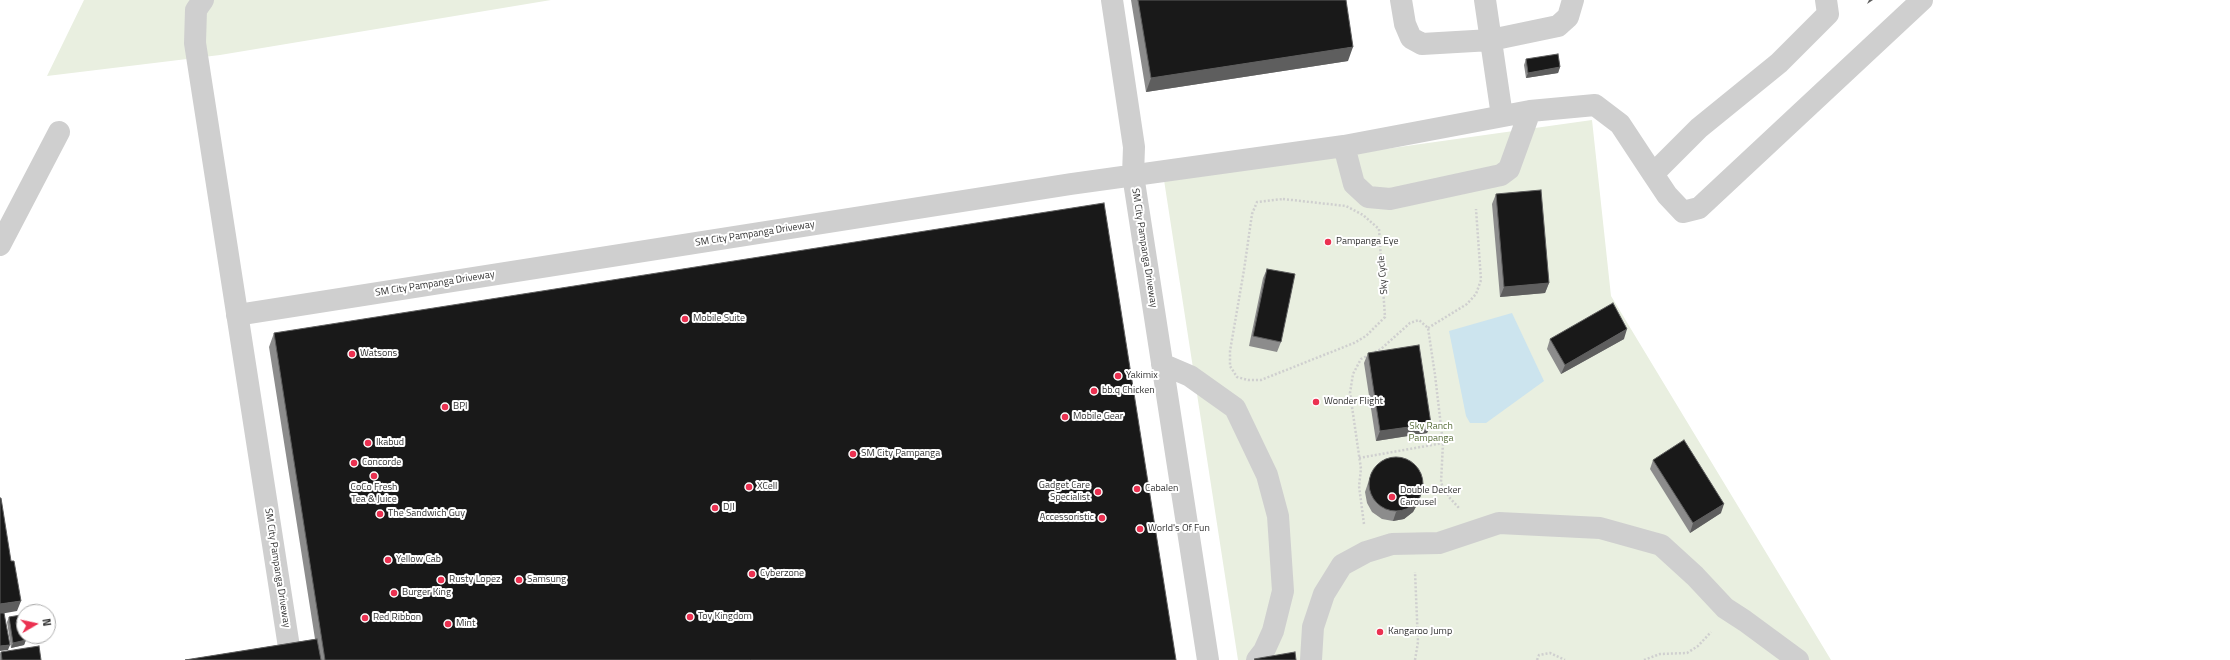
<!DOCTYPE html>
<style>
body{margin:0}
#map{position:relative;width:2230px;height:660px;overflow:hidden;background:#fff;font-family:"Titillium Web",sans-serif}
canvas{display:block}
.north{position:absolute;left:16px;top:604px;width:40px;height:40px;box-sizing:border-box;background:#fff;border:1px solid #adadad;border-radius:50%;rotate:81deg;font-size:11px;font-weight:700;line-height:16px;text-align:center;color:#323232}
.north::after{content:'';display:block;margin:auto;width:14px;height:18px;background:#eb3151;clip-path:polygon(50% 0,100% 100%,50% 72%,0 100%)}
</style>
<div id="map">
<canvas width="2230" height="660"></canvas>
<div class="north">N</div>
</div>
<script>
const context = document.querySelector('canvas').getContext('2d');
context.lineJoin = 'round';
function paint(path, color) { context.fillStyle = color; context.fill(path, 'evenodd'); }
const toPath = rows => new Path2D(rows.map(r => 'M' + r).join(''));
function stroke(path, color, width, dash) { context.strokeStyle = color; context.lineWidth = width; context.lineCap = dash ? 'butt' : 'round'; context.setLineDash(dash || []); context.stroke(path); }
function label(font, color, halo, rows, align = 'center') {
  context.font = font + ' "Titillium Web",sans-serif'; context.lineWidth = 4; context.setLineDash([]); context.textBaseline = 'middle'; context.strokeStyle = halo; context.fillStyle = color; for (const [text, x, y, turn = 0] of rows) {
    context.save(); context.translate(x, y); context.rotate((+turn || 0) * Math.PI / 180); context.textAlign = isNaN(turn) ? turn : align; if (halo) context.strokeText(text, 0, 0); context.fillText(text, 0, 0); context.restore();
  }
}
paint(toPath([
 [84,0,551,0,220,55,47,76],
 [1592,120,1611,296,1831,660,1238,660,1164,180]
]), '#e9efe0');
paint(toPath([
 [1512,313,1544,381,1486,423,1470,423,1466,416,1449,331]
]), '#cce4ee');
stroke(toPath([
 [1283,199,1346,206,1363,215,1379,229,1385,317,1366,336,1354,343,1261,380,1248,380,1237,377,1230,366,1230,351,1244,270,1252,214,1257,202,1283,199],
 [1428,328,1467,304,1476,294,1481,280,1476,209],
 [1359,458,1443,443],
 [1364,524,1359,486,1361,469,1350,393,1353,374,1361,359,1381,349,1410,323,1419,320,1428,328,1435,375,1443,443,1441,483,1449,497,1459,508],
 [1415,660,1418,642,1415,572],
 [1537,660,1539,655,1550,653,1565,660],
 [1644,660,1660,654,1687,653,1698,646,1711,632]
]), '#cfcfcf', 2.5, [2, 2]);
stroke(toPath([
 [203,0,196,10,195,43,291,660],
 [1112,0,1134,147,1133,175,1208,660],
 [1401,0,1405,24,1411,38,1422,44,1491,40,1558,26,1568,17,1573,0],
 [1485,0,1502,116],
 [1826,0,1828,14,1779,63,1699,128,1653,174,1667,195,1683,212,1699,208,1922,0],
 [1344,146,1354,184,1368,197,1390,199,1501,175,1509,169,1530,111],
 [0,245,59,132],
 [237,315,1071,184,1344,146,1530,111,1595,105,1620,124,1653,174],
 [1162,364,1190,376,1235,408,1267,475,1278,516,1283,591,1273,631,1264,651,1257,660],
 [1311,660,1313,627,1324,594,1342,565,1366,552,1392,544,1439,543,1499,523,1600,528,1661,545,1695,576,1725,608,1745,621,1798,660]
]), '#cfcfcf', 22);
paint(toPath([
 [1131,0,1346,0,1348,61,1146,92],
 [1526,59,1560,67,1558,73,1526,78,1524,65],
 [1496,194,1549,283,1545,293,1500,297,1492,204],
 [1267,269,1281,342,1277,352,1249,346,1263,278],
 [274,333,1176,660,185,660,315,639,269,347],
 [1550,339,1624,339,1561,374,1547,349],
 [1368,353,1431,424,1427,433,1376,441,1364,363],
 [1653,460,1721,513,1690,533,1650,469],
 [1372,471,1418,503,1413,512,1404,519,1393,521,1382,519,1372,512,1367,503,1365,492],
 [9,617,26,640,24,645,11,648,7,622],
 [1,652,41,660,0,660,0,654]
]), '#8c8c8c');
paint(toPath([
 [1869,0,1873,0,1867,4],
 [1353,47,1348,61,1146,92,1151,78],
 [1560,67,1558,73,1526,78,1528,73],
 [1549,283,1545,293,1500,297,1504,287],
 [1627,329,1624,339,1561,374,1565,365],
 [1431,424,1427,433,1376,441,1380,431],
 [1422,493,1418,503,1413,512,1404,519,1393,521,1396,512],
 [1724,504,1721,513,1690,533,1693,523],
 [21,601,17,611,0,614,0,604],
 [26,640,24,645,11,648,13,643],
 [10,645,8,650,0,651,0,646]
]), '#5e5e5e');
const building = toPath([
 [1138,0,1346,0,1353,47,1151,78,1138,0],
 [1558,54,1560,67,1528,73,1526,59,1558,54],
 [1541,190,1549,283,1504,287,1496,194,1541,190],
 [1104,203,1176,660,325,660,274,333,1104,203],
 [1267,269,1295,274,1281,342,1253,336,1267,269],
 [1613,303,1627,329,1565,365,1550,339,1613,303],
 [1419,345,1431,424,1380,431,1368,353,1419,345],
 [1684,440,1724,504,1693,523,1653,460,1684,440],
 '1369 484a27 27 0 1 1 54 0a27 27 0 1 1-54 0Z',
 [0,498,1,498,11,561,14,561,21,601,0,604,0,498],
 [0,613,4,613,10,645,0,646,0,613],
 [21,615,24,630,24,636,25,636,26,640,13,643,9,617,21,615],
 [317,639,321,660,185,660,317,639],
 [39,646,41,660,2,660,1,652,39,646],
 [1295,652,1296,660,1255,660,1254,659,1295,652]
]);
paint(building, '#191919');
stroke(building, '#5e5e5e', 1);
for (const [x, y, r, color] of [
 [1328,242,4,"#eb3151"],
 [685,319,4,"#eb3151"],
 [352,354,4,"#eb3151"],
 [1118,376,4,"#eb3151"],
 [1094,391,4,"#eb3151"],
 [1316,402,4,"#eb3151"],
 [445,407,4,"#eb3151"],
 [1065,417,4,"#eb3151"],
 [368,443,4,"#eb3151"],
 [853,454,4,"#eb3151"],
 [354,463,4,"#eb3151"],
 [374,476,4,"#eb3151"],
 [749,487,4,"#eb3151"],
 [1137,489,4,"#eb3151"],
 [1098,492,4,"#eb3151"],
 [1392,497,4,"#eb3151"],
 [715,508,4,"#eb3151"],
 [380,514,4,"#eb3151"],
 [1102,518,4,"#eb3151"],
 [1140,529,4,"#eb3151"],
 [388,560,4,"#eb3151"],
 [752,574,4,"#eb3151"],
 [441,580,4,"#eb3151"],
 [519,580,4,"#eb3151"],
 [394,593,4,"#eb3151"],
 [690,617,4,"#eb3151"],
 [365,618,4,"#eb3151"],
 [448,624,4,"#eb3151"],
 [1380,632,4,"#eb3151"]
]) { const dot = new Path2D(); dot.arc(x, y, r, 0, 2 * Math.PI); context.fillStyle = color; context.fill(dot); stroke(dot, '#fff', 1.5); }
label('10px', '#323232', '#fff', [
 ["SM City Pampanga Driveway",755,234,-9],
 ["SM City Pampanga Driveway",1144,248,81],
 ["Sky Cycle",1383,275,-95],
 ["SM City Pampanga Driveway",435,284,-9],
 ["SM City Pampanga Driveway",277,568,81]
]);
label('10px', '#323232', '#fff', [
 ["Pampanga Eye",1336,242],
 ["Mobile Suite",693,319],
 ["Watsons",360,354],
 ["Yakimix",1126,376],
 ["bb.q Chicken",1102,391],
 ["Wonder Flight",1324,402],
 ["BPI",453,407],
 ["Mobile Gear",1073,417],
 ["Ikabud",376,443],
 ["SM City Pampanga",861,454],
 ["Concorde",362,463],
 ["Gadget Care",1090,486,"right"],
 ["Specialist",1090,498,"right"],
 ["XCell",757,487],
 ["CoCo Fresh",374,488,"center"],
 ["Tea & Juice",374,500,"center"],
 ["Cabalen",1145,489],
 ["Double Decker",1400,491],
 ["Carousel",1400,503],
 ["DJI",723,508],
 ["The Sandwich Guy",388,514],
 ["Accessoristic",1094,518,"right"],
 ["World's Of Fun",1148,529],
 ["Yellow Cab",396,560],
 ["Cyberzone",760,574],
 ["Rusty Lopez",449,580],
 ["Samsung",527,580],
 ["Burger King",402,593],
 ["Toy Kingdom",698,617],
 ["Red Ribbon",373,618],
 ["Mint",456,624],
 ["Kangaroo Jump",1388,632]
], 'left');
label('10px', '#5a703c', '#fff', [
 ["Sky Ranch",1431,427],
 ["Pampanga",1431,439]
]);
</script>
